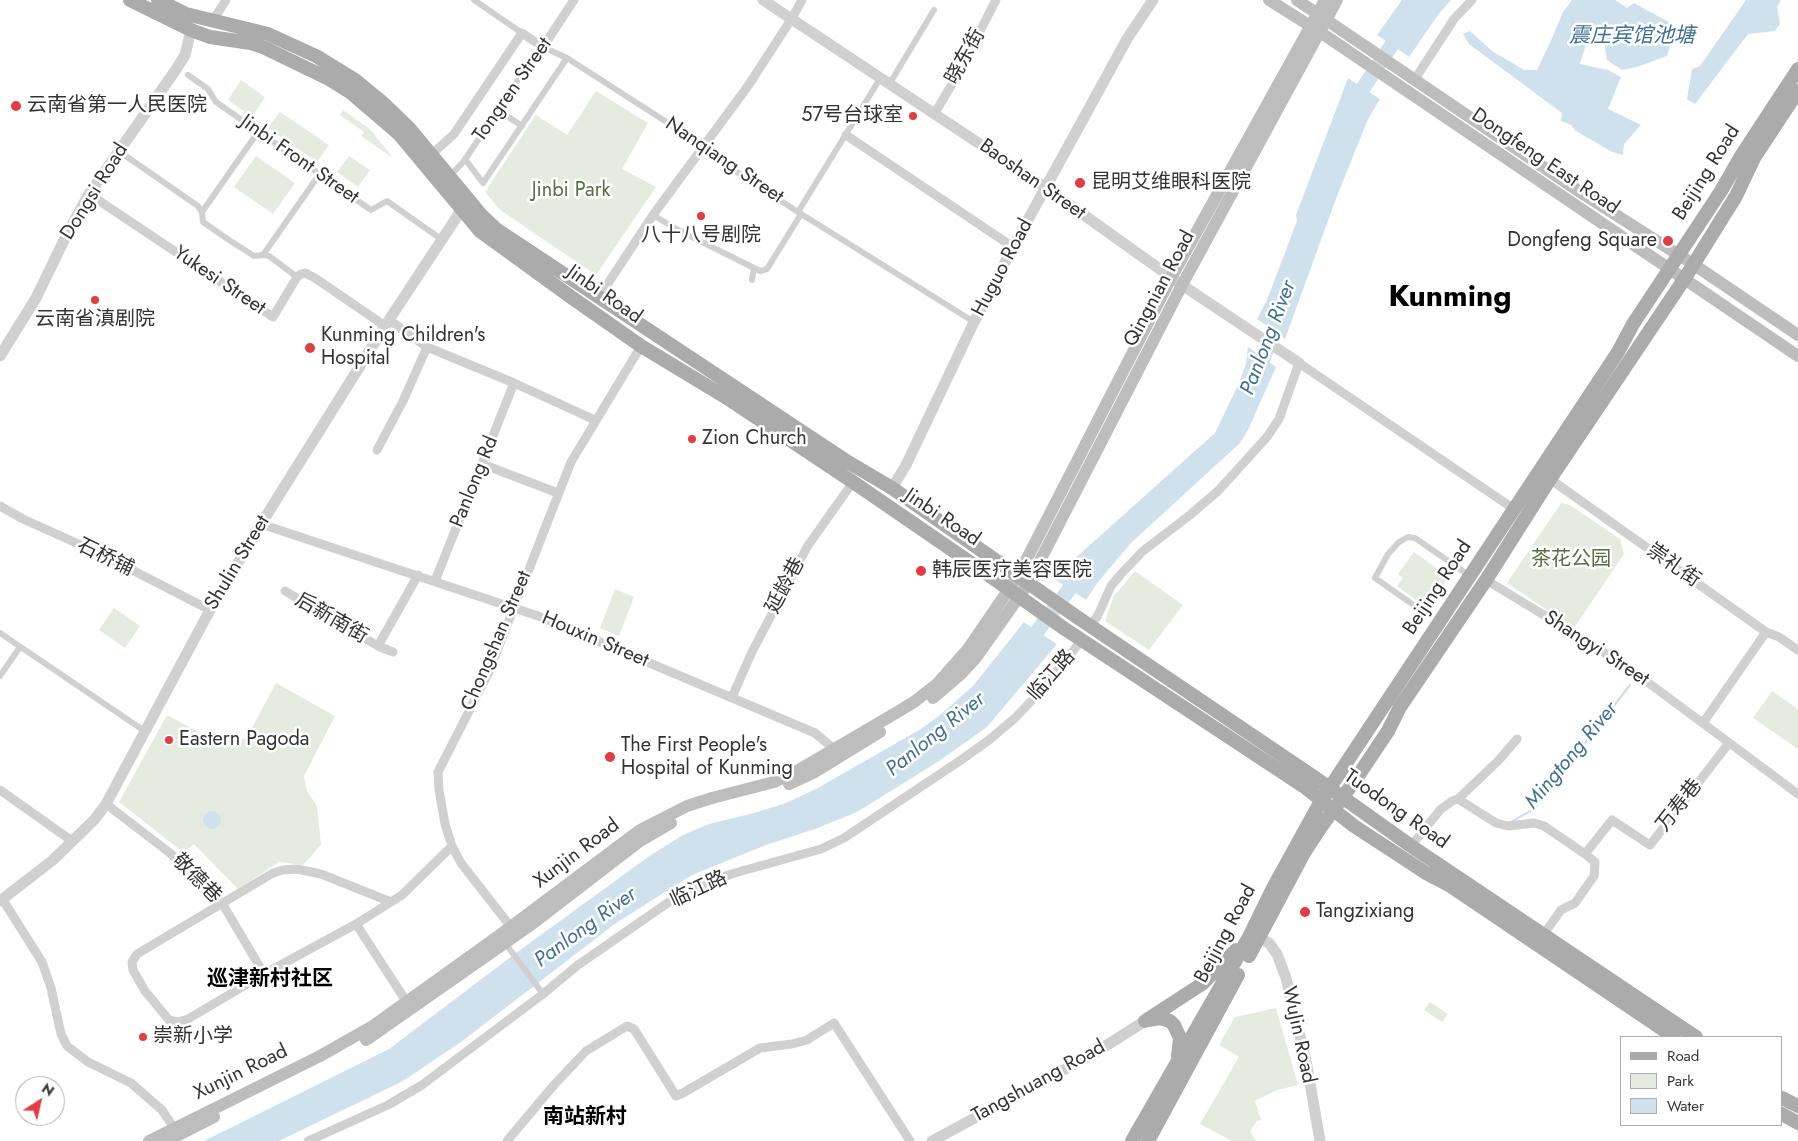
<!DOCTYPE html>
<meta charset="utf-8">
<style>
body{margin:0}
#map{position:relative;width:1798px;height:1141px;overflow:hidden;background:#fff;font-family:Jost,sans-serif}
canvas{display:block}
.legend{position:absolute;left:1620px;top:1036px;width:162px;height:90px;box-sizing:border-box;background:#fff;border:1px solid #adadad;margin:0;padding:6px 9px;list-style:none;font-size:15px;color:#333}
.legend li{display:flex;align-items:center;gap:10px;height:25px}
.legend b{width:25px;border:1px solid #adadad}
.north{position:absolute;left:15px;top:1076px;width:50px;height:50px;box-sizing:border-box;background:#fff;border:1px solid #adadad;border-radius:50%;rotate:35deg;font-size:14px;font-weight:700;line-height:20px;text-align:center;color:#333}
.north::after{content:'';display:block;margin:auto;width:18px;height:22px;background:#e33c42;clip-path:polygon(50% 0,100% 100%,50% 72%,0 100%)}
</style>
<div id="map">
<canvas width="1798" height="1141"></canvas>
<ul class="legend">
<li><b style="height:6px;background:#ababab"></b>Road</li>
<li><b style="height:14px;background:#e5ecdf"></b>Park</li>
<li><b style="height:14px;background:#cfe1ed"></b>Water</li>
</ul>
<div class="north">N</div>
</div>
<script>
const context = document.querySelector('canvas').getContext('2d');
context.lineJoin = 'round';
function paint(path, color) { context.fillStyle = color; context.fill(path, 'evenodd'); }
const toPath = rows => new Path2D(rows.map(r => 'M' + r).join(''));
function stroke(path, color, width, dash) { context.strokeStyle = color; context.lineWidth = width; context.lineCap = dash ? 'butt' : 'round'; context.setLineDash(dash || []); context.stroke(path); }
function label(font, color, halo, rows, align = 'center') {
  context.font = font + ' Jost,"Noto Sans SC",sans-serif'; context.lineWidth = 5; context.setLineDash([]); context.textBaseline = 'middle'; context.strokeStyle = halo; context.fillStyle = color; for (const [text, x, y, turn = 0] of rows) {
    context.save(); context.translate(x, y); context.rotate((+turn || 0) * Math.PI / 180); context.textAlign = isNaN(turn) ? turn : align; if (halo) context.strokeText(text, 0, 0); context.fillText(text, 0, 0); context.restore();
  }
}
paint(toPath([
 [241,80,265,97,252,117,228,100],
 [596,91,648,123,622,169,656,187,596,275,500,210,485,192,536,115,567,135],
 [343,110,371,130,393,158,361,136,364,132,340,115],
 [280,112,329,145,317,162,268,128],
 [256,156,295,183,273,214,234,187],
 [349,156,370,170,358,187,337,172],
 [1561,503,1570,505,1620,539,1624,554,1574,628,1507,583],
 [1414,552,1449,577,1432,600,1425,596,1420,603,1397,586,1403,578,1398,574],
 [1135,571,1183,605,1149,650,1105,621,1114,596],
 [615,589,634,597,619,636,600,628],
 [114,608,140,626,125,648,99,630],
 [276,683,335,716,304,776,307,791,317,806,321,845,303,865,279,862,238,889,194,844,184,853,119,802,167,715,226,747,247,737],
 [1772,691,1798,709,1798,749,1753,718],
 [1430,1002,1448,1014,1442,1022,1424,1010],
 [1276,1008,1298,1085,1277,1090,1255,1101,1261,1120,1257,1121,1250,1131,1256,1141,1232,1141,1200,1124,1239,1057,1219,1045,1235,1017]
]), '#e5ecdf');
paint(toPath([
 [1402,0,1451,0,1438,15,1409,57,1377,35],
 [1572,0,1615,0,1627,8,1634,3,1676,26,1667,56,1637,67,1622,70,1607,60,1604,42,1586,44,1580,64,1608,70,1621,77,1608,109,1641,125,1624,144,1623,155,1612,152,1576,131,1571,125,1561,121,1562,113,1469,44,1463,34,1470,31,1492,51,1524,70,1537,70,1553,36,1563,12],
 [1746,0,1781,0,1777,7,1780,24,1775,31,1748,34,1695,104,1687,99,1692,69,1700,66],
 [1348,78,1380,99,1368,119,1337,196,1285,339,1257,319,1267,300,1297,221,1296,215],
 [1248,347,1276,367,1248,430,1240,443,1131,543,1098,582,1086,600,1053,578,1215,433,1238,385,1246,364],
 [1024,622,1057,644,987,727,939,761,857,812,815,829,766,845,692,875,616,923,461,1042,403,1081,279,1141,204,1141,389,1049,516,953,648,857,683,835,709,824,754,813,786,803,816,789,921,729,940,715,973,686],
 '203 820a9 9 0 1 1 18 0a9 9 0 1 1-18 0Z'
]), '#cfe1ed');
paint(toPath([
 [1377,35,1409,57,1407,59,1376,37],
 [1349,76,1381,97,1380,99,1348,78],
 [1053,578,1086,600,1084,603,1051,580],
 [1025,620,1058,642,1057,644,1024,622]
]), '#fff');
stroke(toPath([
 [1511,822,1534,809,1630,685]
]), '#cfe1ed', 2.5);
stroke(toPath([
 [1355,105,1362,90,1416,8,1424,0],
 [1257,378,1279,312],
 [1025,647,1081,574]
]), '#cfe1ed', 15);
stroke(toPath([
 [474,0,522,33],
 [188,75,208,89,216,102,371,210,387,201,441,239],
 [890,83,934,10],
 [498,110,522,126],
 [120,152,198,206,202,212,203,222,229,240,254,256,263,255,269,256,297,277],
 [465,159,483,183,567,58],
 [449,177,464,161,534,56,543,47,567,58,696,141,702,149,798,212,974,322],
 [202,212,260,129],
 [798,212,881,77],
 [653,215,678,230,760,271,767,269,801,214],
 [263,255,321,172],
 [752,280,753,273,755,269],
 [1415,606,1375,578,1388,554,1399,542,1408,537,1415,538,1470,576],
 [0,633,146,732],
 [0,676,20,647],
 [505,943,543,994]
]), '#d0d0d0', 6);
stroke(toPath([
 [212,22,226,0],
 [1415,79,1454,19,1472,0],
 [935,113,959,72,996,0],
 [846,135,1013,247],
 [431,155,454,134,522,33,543,47,574,0],
 [89,194,273,317,297,277,301,274,305,273,315,278,385,326],
 [599,297,653,215,748,86,792,18,802,0],
 [389,320,427,347,514,383,595,420],
 [377,450,403,401,427,347],
 [482,464,558,493],
 [1550,479,1766,632,1779,637,1798,650],
 [0,506,23,519,103,555,210,610],
 [261,524,541,617,815,733,834,749],
 [1486,580,1585,640,1638,675,1798,794],
 [435,581,514,383],
 [285,591,378,646],
 [1090,627,1098,615,1111,586,1121,574,1143,551,1190,515,1218,491,1267,437,1279,419,1299,363,1514,509],
 [393,652,378,646,418,575],
 [732,697,752,652,807,547,853,482],
 [1703,723,1766,632],
 [0,790,72,841],
 [1458,799,1498,761,1517,739],
 [106,804,170,853,222,903,264,974],
 [1411,846,1440,810,1452,801,1458,799,1496,823,1508,826,1534,823,1544,826,1585,854,1612,820,1650,845,1729,743],
 [3,900,42,962,51,988,61,1034,67,1046,88,1062,131,1083,162,1110,174,1128],
 [391,902,321,874,297,869,283,870,273,873,137,954,132,962,133,970,145,991,169,1020,178,1022,188,1019,264,974,356,924,391,902,402,895,452,846],
 [356,924,406,1001],
 [514,931,461,863,452,846,445,824,439,790,438,772,488,674,571,462,641,346],
 [1544,934,1561,910,1575,903,1594,876,1595,862,1585,854],
 [308,1141,388,1105,422,1085,543,994,578,965,669,902,699,887,731,874,821,849,844,838,961,760,989,740,1015,718,1037,695,1082,640],
 [507,1141,554,1085,586,1051,627,1026,634,1029,676,1096,683,1093,760,1048,792,1044,807,1040,834,1023,910,1141]
]), '#d0d0d0', 9);
stroke(toPath([
 [763,0,1046,188,1182,285,1299,363],
 [0,356,36,298,68,232,89,194,177,68,185,55,191,30],
 [892,488,906,465,974,322,1013,247,1127,39,1153,0],
 [0,901,53,860,95,819,106,804,210,610,261,524,385,326,462,209],
 [1260,938,1269,943,1277,954,1286,978,1307,1066,1320,1141],
 [932,1141,1093,1054,1145,1021]
]), '#d0d0d0', 11);
stroke(toPath([
 [1269,0,1320,32,1798,356],
 [1297,0,1580,192,1693,264,1798,335],
 [933,698,961,674,975,659,1028,584,1182,285,1337,0],
 [789,784,815,772,880,732],
 [366,1040,532,924,640,841,671,823],
 [149,1141,320,1056,373,1026,500,935,640,830,687,806,712,798,774,782,797,771,889,717,914,702,937,684,968,649,1018,576,1171,278,1325,0],
 [167,1141,214,1117]
]), '#bdbdbd', 12);
stroke(toPath([
 [130,0,191,30,210,37,251,43,265,48,329,79,350,92,399,134,480,231,571,297,641,346,727,398,853,482,990,576,1065,629,1306,788,1354,826,1426,873,1449,885,1674,1037],
 [158,0,186,14,268,34,316,56,355,80,383,103,409,128,482,216,496,229,848,462,892,488,1074,615,1314,777,1411,846,1696,1037],
 [1249,956,1304,853,1321,827,1356,779,1388,731,1400,707,1486,580,1550,479,1685,278,1736,196,1754,158,1798,91],
 [1148,1020,1160,1018,1170,1021,1174,1025,1180,1038,1178,1056],
 [1145,1021,1202,984,1236,950],
 [1782,1098,1798,1106],
 [1782,1114,1798,1123],
 [1132,1141,1249,937,1272,890,1321,801,1618,352,1633,324,1721,191,1741,156,1798,69],
 [1148,1141,1238,975]
]), '#ababab', 14);
for (const [x, y, r, color] of [
 [16,106,6,"#e33c42"],
 [913,116,5,"#e33c42"],
 [1080,183,6,"#e33c42"],
 [701,216,5,"#e33c42"],
 [1668,241,6,"#e33c42"],
 [95,300,5,"#e33c42"],
 [310,348,6,"#e33c42"],
 [692,439,5,"#e33c42"],
 [921,571,6,"#e33c42"],
 [169,740,5,"#e33c42"],
 [610,757,6,"#e33c42"],
 [1305,912,6,"#e33c42"],
 [143,1037,5,"#e33c42"]
]) { const dot = new Path2D(); dot.arc(x, y, r, 0, 2 * Math.PI); context.fillStyle = color; context.fill(dot); stroke(dot, '#fff', 2); }
label('20px', '#333', '#fff', [
 ["晓东街",966,57,-61],
 ["Tongren Street",513,90,-55],
 ["Jinbi Front Street",299,160,35],
 ["Nanqiang Street",724,161,34],
 ["Dongfeng East Road",1545,162,34],
 ["Beijing Road",1707,173,-58],
 ["Baoshan Street",1032,180,35],
 ["Dongsi Road",95,192,-58],
 ["Huguo Road",1003,268,-62],
 ["Yukesi Street",219,281,34],
 ["Qingnian Road",1160,289,-62],
 ["Jinbi Road",604,295,35],
 ["Panlong Rd",475,482,-68],
 ["Jinbi Road",942,518,34],
 ["石桥铺",105,558,26],
 ["Shulin Street",238,563,-59],
 ["崇礼街",1673,566,35],
 ["延龄巷",786,586,-62],
 ["Beijing Road",1438,588,-57],
 ["后新南街",331,619,30],
 ["Houxin Street",595,640,23],
 ["Chongshan Street",497,641,-67],
 ["Shangyi Street",1596,649,33],
 ["临江路",1052,676,-49],
 ["万寿巷",1680,806,-52],
 ["Tuodong Road",1396,810,35],
 ["Xunjin Road",577,854,-37],
 ["敬德巷",196,879,45],
 ["临江路",699,890,-25],
 ["Beijing Road",1226,934,-62],
 ["WuJin Road",1298,1035,78],
 ["Xunjin Road",241,1073,-26],
 ["Tangshuang Road",1039,1082,-29]
]);
label('20px', '#333', '#fff', [
 ["云南省第一人民医院",27,106],
 ["57号台球室",903,116,"right"],
 ["昆明艾维眼科医院",1091,183],
 ["八十八号剧院",701,236,"center"],
 ["Dongfeng Square",1657,241,"right"],
 ["云南省滇剧院",95,320,"center"],
 ["Kunming Children's",321,336],
 ["Hospital",321,359],
 ["Zion Church",702,439],
 ["韩辰医疗美容医院",932,571],
 ["Eastern Pagoda",179,740],
 ["The First People's",621,746],
 ["Hospital of Kunming",621,769],
 ["Tangzixiang",1316,912],
 ["崇新小学",153,1037]
], 'left');
label('20px', '#546f40', '#fff', [
 ["Jinbi Park",571,191],
 ["茶花公园",1571,560]
]);
label('italic 21px', '#407195', '#fff', [
 ["震庄宾馆池塘",1632,37],
 ["Panlong River",1269,338,-69],
 ["Panlong River",936,735,-39],
 ["Mingtong River",1572,756,-50],
 ["Panlong River",586,928,-36]
]);
label('bold 21px', '#000', '#fff', [
 ["巡津新村社区",270,980],
 ["南站新村",585,1118]
]);
label('bold 30px', '#000', '#fff', [
 ["Kunming",1450,299]
]);
</script>
